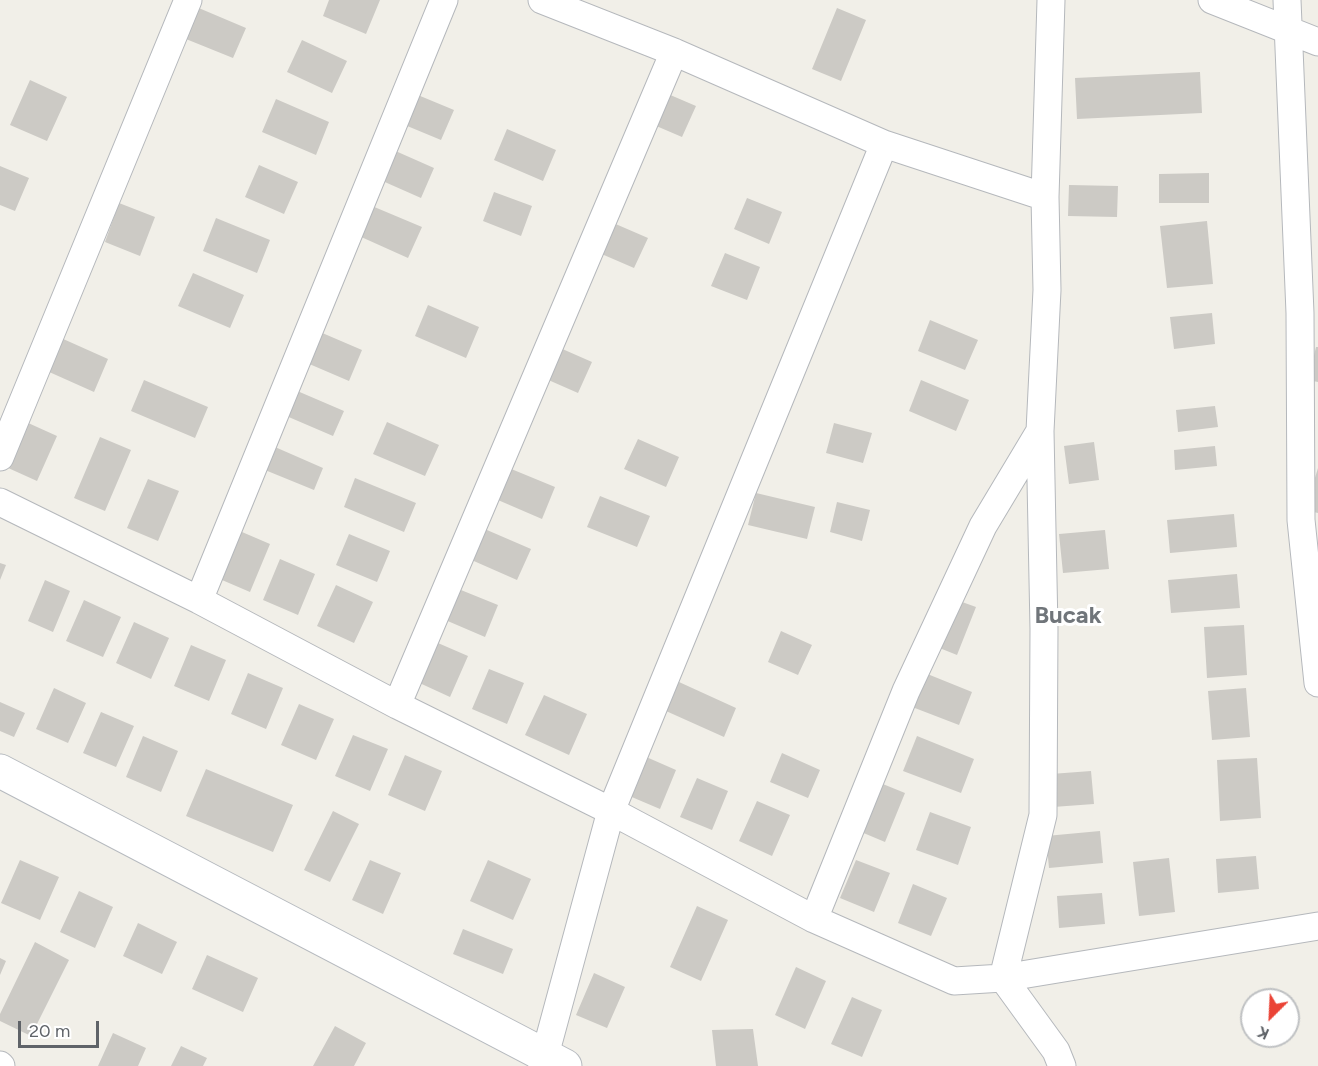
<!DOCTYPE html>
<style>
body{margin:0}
#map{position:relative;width:1318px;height:1066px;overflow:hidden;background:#f1efe8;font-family:Figtree,sans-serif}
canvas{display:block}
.north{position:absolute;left:1240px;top:988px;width:60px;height:60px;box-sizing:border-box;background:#fff;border:2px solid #bfc1c3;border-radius:50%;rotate:204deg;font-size:16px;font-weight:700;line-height:24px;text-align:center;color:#5f6368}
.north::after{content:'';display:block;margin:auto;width:21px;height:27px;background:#ea4335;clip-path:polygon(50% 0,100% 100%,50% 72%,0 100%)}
.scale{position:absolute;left:18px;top:1021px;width:81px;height:27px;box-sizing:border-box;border:3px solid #5f6368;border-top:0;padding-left:8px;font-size:18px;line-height:21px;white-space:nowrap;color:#5f6368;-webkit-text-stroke:4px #fff;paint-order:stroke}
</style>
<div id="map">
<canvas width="1318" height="1066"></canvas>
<div class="north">K</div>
<div class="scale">20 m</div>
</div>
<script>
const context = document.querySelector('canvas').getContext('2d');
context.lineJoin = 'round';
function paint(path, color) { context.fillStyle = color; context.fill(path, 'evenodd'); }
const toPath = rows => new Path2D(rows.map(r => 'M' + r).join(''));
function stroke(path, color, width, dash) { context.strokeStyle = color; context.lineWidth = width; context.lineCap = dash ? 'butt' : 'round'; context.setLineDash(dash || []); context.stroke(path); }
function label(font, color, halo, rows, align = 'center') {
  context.font = font + ' Figtree,sans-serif'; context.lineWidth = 6; context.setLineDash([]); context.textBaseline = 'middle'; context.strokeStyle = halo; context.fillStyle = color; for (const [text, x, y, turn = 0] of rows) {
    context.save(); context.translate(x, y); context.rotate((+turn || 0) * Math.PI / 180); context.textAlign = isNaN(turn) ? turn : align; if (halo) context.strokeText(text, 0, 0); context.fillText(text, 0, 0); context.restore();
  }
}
paint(toPath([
 [329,0,380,0,366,34,323,16],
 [194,6,246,28,233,58,181,37],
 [837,8,866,20,841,81,812,69],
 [302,40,347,61,332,93,287,72],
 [1200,72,1202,113,1077,119,1075,78],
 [30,80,67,97,47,141,10,125],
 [661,91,696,106,682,137,647,122],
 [413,93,454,110,441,140,400,123],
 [276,99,329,122,316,155,262,132],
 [507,129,556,150,543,181,494,160],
 [391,149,434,168,421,198,378,179],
 [259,165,298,182,284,214,245,197],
 [0,166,29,178,15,211,0,205],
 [1209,173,1209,203,1159,203,1159,174],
 [1069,185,1118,186,1117,217,1068,216],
 [494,192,532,206,521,236,483,221],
 [747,198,782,212,769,244,734,229],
 [119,203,155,217,140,256,105,242],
 [372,206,422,227,408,258,359,236],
 [216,218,270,240,257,273,203,251],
 [1207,221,1213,284,1167,288,1160,226],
 [611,222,648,238,634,268,597,252],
 [725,253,760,267,747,300,711,286],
 [193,273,244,295,230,328,178,306],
 [428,305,479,327,466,358,415,336],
 [1212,313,1215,344,1174,349,1170,317],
 [930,320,978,340,965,370,918,351],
 [313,329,362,350,349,381,300,360],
 [61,338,108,359,94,392,47,371],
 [551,344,592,362,578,393,537,375],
 [1316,347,1318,347,1318,382,1308,380],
 [144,380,208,407,195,438,131,411],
 [921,380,969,400,956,431,909,411],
 [295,390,344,411,333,436,284,415],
 [1215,406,1218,427,1178,432,1176,410],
 [26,422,57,436,37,481,6,467],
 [387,422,439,445,425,476,373,454],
 [834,423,872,433,863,463,826,453],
 [100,437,131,450,105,511,74,498],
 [638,439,679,457,666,487,624,469],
 [1094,442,1099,480,1069,484,1064,446],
 [1215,446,1217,466,1175,470,1174,450],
 [275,447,323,468,314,490,265,470],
 [504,466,555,487,542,519,491,497],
 [1318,468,1318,513,1305,510],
 [355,478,416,503,404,532,344,507],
 [148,479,179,491,158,541,127,528],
 [756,493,815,507,807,539,748,525],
 [600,496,650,516,637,547,587,527],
 [837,502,870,510,862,541,830,532],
 [1234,514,1237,547,1170,553,1167,520],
 [480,527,531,549,517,580,467,558],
 [235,529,270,544,250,592,215,577],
 [1105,530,1109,569,1063,573,1059,534],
 [349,534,390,551,377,582,336,565],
 [280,559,315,574,298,615,263,600],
 [0,563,6,565,0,580],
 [1237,574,1240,608,1171,613,1168,580],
 [45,580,70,591,53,632,28,621],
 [336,585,373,602,354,643,317,626],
 [456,588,498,605,485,637,443,619],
 [951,598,976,607,957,655,932,645],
 [84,600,121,617,103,657,66,641],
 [134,622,169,638,151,679,116,663],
 [1244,625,1247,675,1207,678,1204,627],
 [781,631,812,645,798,675,768,662],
 [431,640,468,656,450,697,413,680],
 [191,645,226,660,209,701,174,686],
 [489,669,524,683,507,724,472,709],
 [920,671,972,692,959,725,907,705],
 [248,673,283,688,266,729,231,714],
 [679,682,736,708,724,737,666,711],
 [54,688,86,703,68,743,36,729],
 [1246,688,1250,737,1212,740,1208,691],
 [544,695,587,714,569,755,525,735],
 [0,702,25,713,14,737,0,731],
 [299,704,334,719,316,760,281,745],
 [101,712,134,726,116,767,83,753],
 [353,735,388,749,370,791,335,776],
 [143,736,178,751,161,792,126,777],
 [917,736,974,759,961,793,903,771],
 [782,753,820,770,808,798,770,782],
 [405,755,442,771,425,811,388,795],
 [644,756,676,770,660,809,627,795],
 [1257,758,1261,818,1220,821,1217,760],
 [206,769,293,805,273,852,186,816],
 [1091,771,1094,804,1053,807,1051,774],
 [697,778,728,791,712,830,680,817],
 [873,780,905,793,885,842,854,829],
 [757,801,790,815,772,856,739,841],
 [333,811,359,824,330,882,304,870],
 [930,812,971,827,958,865,916,850],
 [1100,831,1103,863,1049,868,1046,836],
 [1256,856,1259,889,1218,893,1216,859],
 [1169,858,1175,912,1139,916,1133,862],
 [20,860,59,877,40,920,1,903],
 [370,860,401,873,383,914,352,900],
 [488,860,531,879,513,920,470,901],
 [856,860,890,873,874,912,840,898],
 [913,884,947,898,931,936,898,923],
 [79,891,113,907,95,948,60,932],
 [1102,893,1105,924,1059,928,1057,896],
 [697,906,728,920,701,981,670,967],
 [138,923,177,942,162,974,123,956],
 [463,929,513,949,503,974,453,954],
 [35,942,69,960,31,1036,0,1021,0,1014],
 [207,955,258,978,243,1012,192,989],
 [0,958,6,961,0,975],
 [796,967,826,981,805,1029,775,1015],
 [594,973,625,987,607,1028,576,1015],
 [852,997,882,1010,862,1057,831,1044],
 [335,1026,366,1043,354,1066,313,1066],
 [753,1029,758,1066,716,1066,712,1030],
 [113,1033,146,1048,138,1066,98,1066],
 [181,1046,207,1058,203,1066,171,1066]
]), '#cccac5');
const street = toPath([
 [542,0,674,52,884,144,1045,197],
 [1051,0,1045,197,1047,290,1040,431,1044,629,1043,815,1003,978,1056,1051,1062,1066],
 [1212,0,1318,42],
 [1287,0,1300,313,1301,520,1318,683],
 [0,457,188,0],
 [0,502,199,600,397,705,611,811,814,919,954,981,1003,978,1318,926],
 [199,600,444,0],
 [397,705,674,52],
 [814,919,906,691,983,526,1040,431],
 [0,1065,1,1066],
 [542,1066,611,811,884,144]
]);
const secondary = toPath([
 [0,771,565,1066]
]);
stroke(street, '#b5b8bc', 29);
stroke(secondary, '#b6babf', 35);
stroke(street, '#fff', 27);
stroke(secondary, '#fff', 33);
label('bold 24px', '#70757a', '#fff', [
 ["Bucak",1068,616]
]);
</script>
